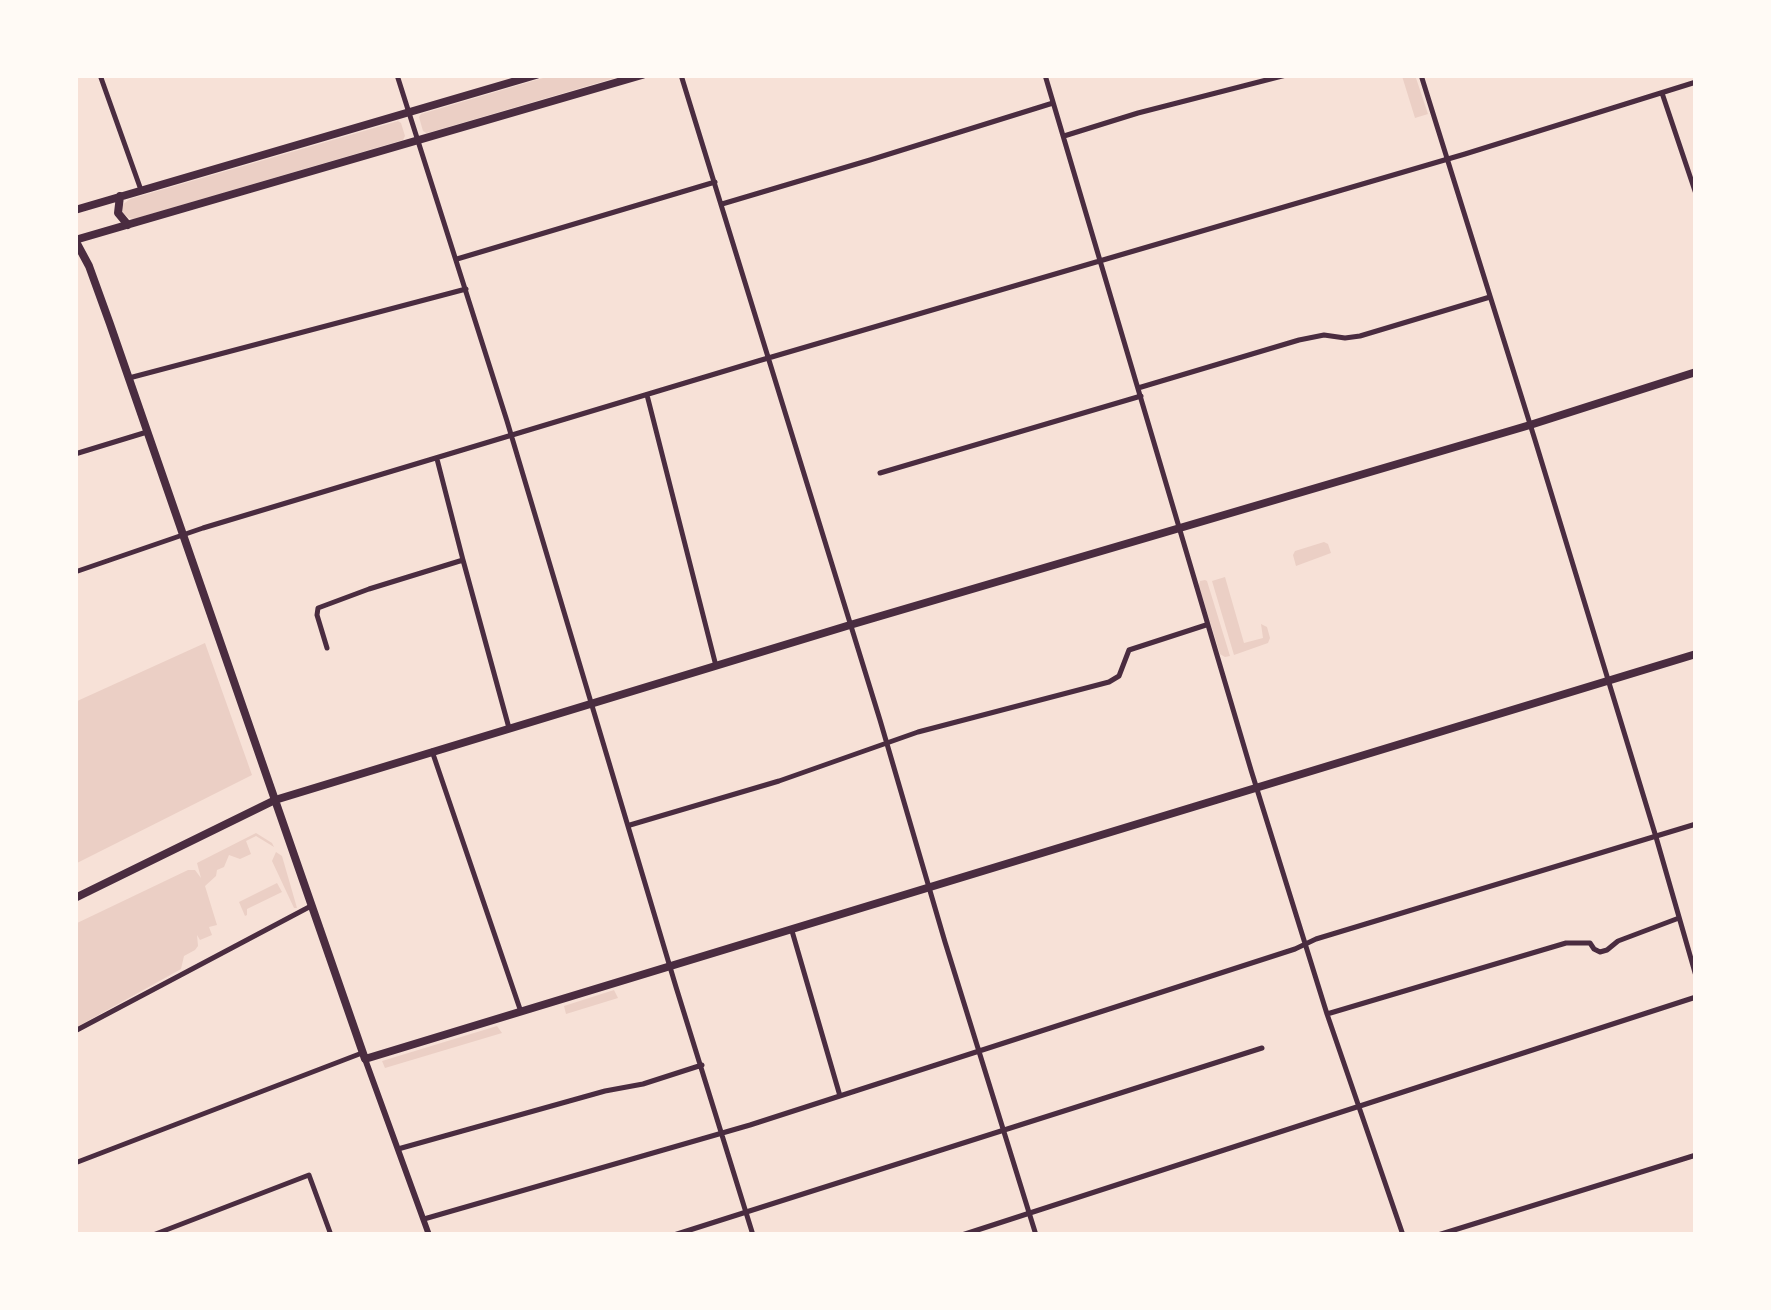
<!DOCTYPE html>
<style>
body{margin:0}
#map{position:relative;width:1771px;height:1310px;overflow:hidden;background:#f7e1d7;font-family:Montserrat,sans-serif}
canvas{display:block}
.frame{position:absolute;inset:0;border:78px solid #fffaf5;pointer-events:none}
</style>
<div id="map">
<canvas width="1771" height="1310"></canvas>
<div class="frame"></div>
</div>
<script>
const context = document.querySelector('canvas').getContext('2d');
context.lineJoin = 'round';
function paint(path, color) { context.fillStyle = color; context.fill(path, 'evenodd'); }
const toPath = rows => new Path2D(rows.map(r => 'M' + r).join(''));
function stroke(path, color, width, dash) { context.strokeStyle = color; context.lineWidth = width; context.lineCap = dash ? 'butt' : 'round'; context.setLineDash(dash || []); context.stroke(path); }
paint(toPath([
 [553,75,625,75,431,132,426,133,423,131,419,117,421,114],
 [1415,75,1428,114,1415,118,1402,76],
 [398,121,401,123,405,136,403,140,134,219,129,218,123,213,122,205,130,199],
 [1324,542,1328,544,1331,553,1296,566,1293,555,1295,551],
 [1225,577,1244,643,1263,638,1261,624,1267,627,1270,638,1268,643,1234,655,1212,581],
 [1205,580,1207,581,1230,656,1225,657,1220,654,1199,586,1200,581],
 [205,643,252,775,75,864,75,702],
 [256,833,272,843,274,847,256,836,246,841,251,854,240,859,229,855,224,867,217,870,216,876,205,886,217,925,209,927,212,935,200,940,197,935,198,946,195,950,184,956,181,969,75,1028,75,924,188,870,195,870,201,878,197,863],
 [276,852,282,856,297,908,294,908,272,861],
 [277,883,282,892,247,909,247,915,245,916,239,902],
 [614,990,618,998,566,1014,564,1006],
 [497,1026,502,1033,385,1068,382,1061]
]), '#ebcfc5');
stroke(toPath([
 [100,75,141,190],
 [397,75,507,421,676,987,753,1235],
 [681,75,880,720,945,942,1036,1235],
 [1045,75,1251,770,1327,1014,1403,1235],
 [1421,75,1535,440,1656,837,1696,976],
 [1662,93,1696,194],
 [1064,136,1138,113,1286,75],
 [722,204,870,160,1053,103],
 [457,259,715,182],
 [129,378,466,289],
 [1138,388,1299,340,1324,335,1345,338,1360,336,1490,297],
 [647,395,716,666],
 [75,454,147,432],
 [437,459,463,560],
 [880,473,1141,396],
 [75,572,203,528,758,361,1465,154,1696,82],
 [327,648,317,615,318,608,369,589,463,560,509,728],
 [432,751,521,1012],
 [630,825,779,781,918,732,1109,682,1119,676,1129,650,1206,625],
 [792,931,840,1096],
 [1327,1014,1566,943,1590,943,1594,949,1600,952,1607,950,1618,941,1679,918],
 [75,1031,311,906],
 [398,1149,605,1091,643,1084,702,1065],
 [75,1163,362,1053],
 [424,1219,750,1125,1295,949,1316,939,1696,824],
 [153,1235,309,1175,331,1235],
 [674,1235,1262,1048],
 [962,1235,1696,997],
 [1438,1235,1696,1155]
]), '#4a2c40', 5);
stroke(toPath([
 [365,1059,429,1235]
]), '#4a2c40', 6);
stroke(toPath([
 [120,196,118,213,128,225],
 [75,210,536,75],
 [75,240,642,75],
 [1696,372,1530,425,850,625,275,800,365,1059,1696,654]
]), '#4a2c40', 8);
stroke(toPath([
 [75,240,89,266,110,324,275,800,75,898]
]), '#4a2c40', 8);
</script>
